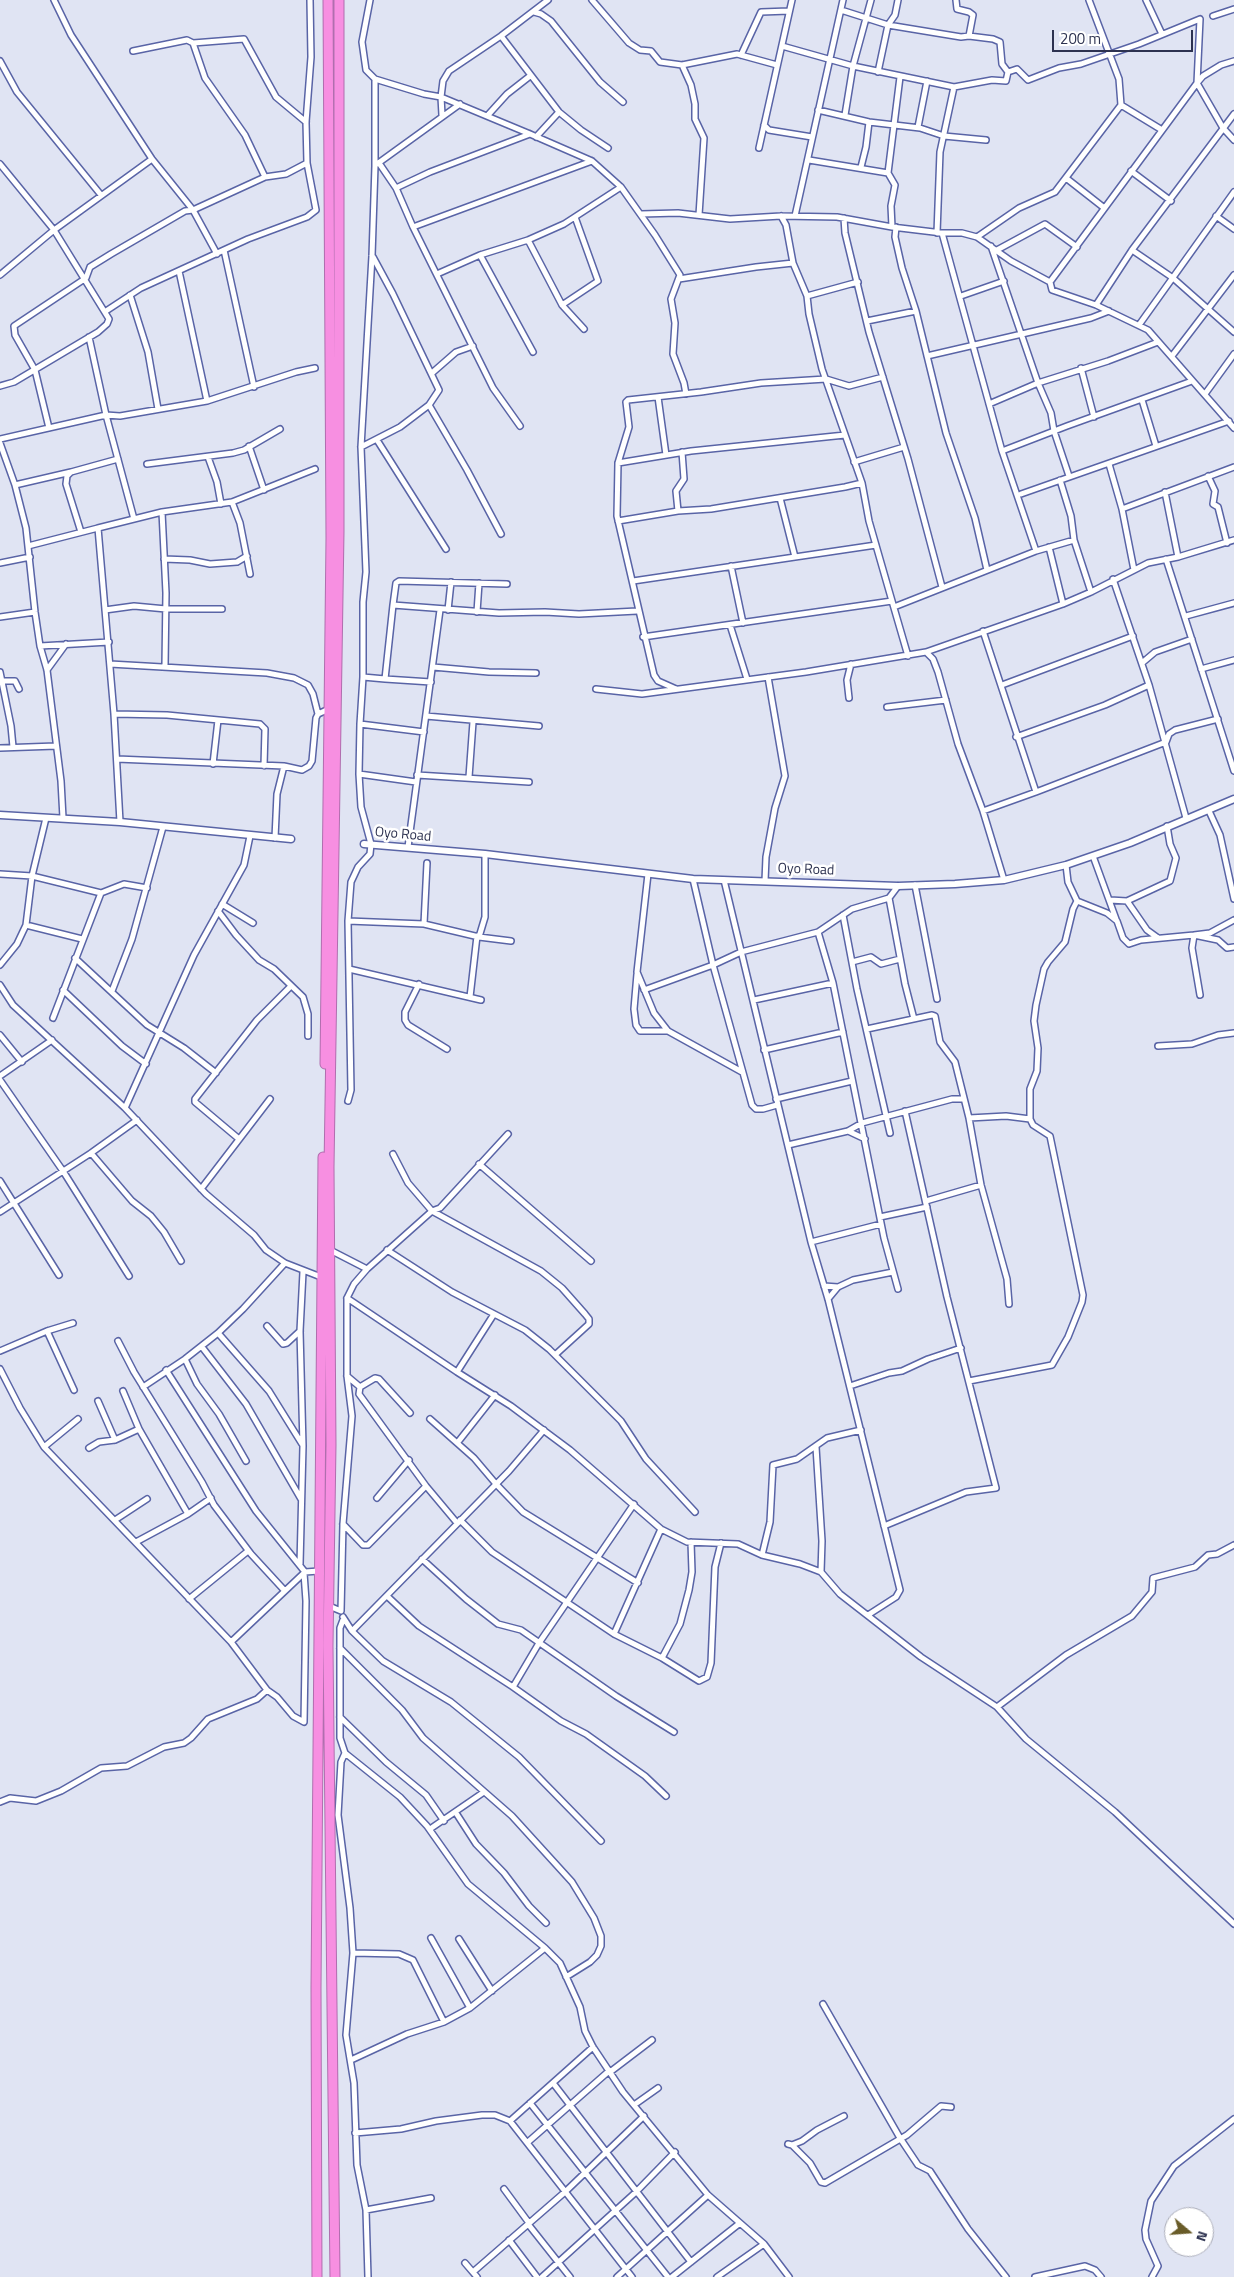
<!DOCTYPE html>
<style>
body{margin:0}
#map{position:relative;width:1234px;height:2277px;overflow:hidden;background:#e0e4f3;font-family:"Titillium Web",sans-serif}
canvas{display:block}
.north{position:absolute;left:1164px;top:2207px;width:50px;height:50px;box-sizing:border-box;background:#fff;border:1px solid #abadb9;border-radius:50%;rotate:108deg;font-size:14px;font-weight:700;line-height:20px;text-align:center;color:#2d3250}
.north::after{content:'';display:block;margin:auto;width:18px;height:22px;background:#695c29;clip-path:polygon(50% 0,100% 100%,50% 72%,0 100%)}
.scale{position:absolute;left:1052px;top:30px;width:141px;height:22px;box-sizing:border-box;border:2px solid #2d3250;border-top:0;padding-left:6px;font-size:15px;line-height:18px;white-space:nowrap;color:#2d3250;-webkit-text-stroke:4px #fff;paint-order:stroke}
</style>
<div id="map">
<canvas width="1234" height="2277"></canvas>
<div class="north">N</div>
<div class="scale">200 m</div>
</div>
<script>
const context = document.querySelector('canvas').getContext('2d');
context.lineJoin = 'round';
const toPath = rows => new Path2D(rows.map(r => 'M' + r).join(''));
function stroke(path, color, width, dash) { context.strokeStyle = color; context.lineWidth = width; context.lineCap = dash ? 'butt' : 'round'; context.setLineDash(dash || []); context.stroke(path); }
function label(font, color, halo, rows, align = 'center') {
  context.font = font + ' "Titillium Web",sans-serif'; context.lineWidth = 5; context.setLineDash([]); context.textBaseline = 'middle'; context.strokeStyle = halo; context.fillStyle = color; for (const [text, x, y, turn = 0] of rows) {
    context.save(); context.translate(x, y); context.rotate((+turn || 0) * Math.PI / 180); context.textAlign = isNaN(turn) ? turn : align; if (halo) context.strokeText(text, 0, 0); context.fillText(text, 0, 0); context.restore();
  }
}
const minor = toPath([
 [54,0,71,35,152,159,193,210,217,254],
 [592,0,629,43,640,50,651,51,660,62,682,65,737,54,777,65],
 [1089,0,1119,79,1121,105,1162,130],
 [1146,0,1162,34],
 [841,10,888,25,895,15,898,0],
 [534,12,541,14,551,21,600,82,623,102],
 [1213,16,1234,9],
 [501,36,559,112,581,130,608,148],
 [782,46,853,66,954,87,992,80,1006,81,1008,72,1002,64,1000,42,993,39,969,36,973,15,969,12,957,9,956,0],
 [133,51,187,40,193,43,244,39,276,97,306,122],
 [741,55,761,12,789,11],
 [0,61,17,92,101,195],
 [682,65,691,85,695,104,695,119,704,138,699,215],
 [878,72,888,25,961,37,969,36],
 [1008,72,1017,69,1028,80,1059,68,1081,64,1139,44,1200,19,1197,83,1223,128,1234,140],
 [375,79,424,94,441,97,530,134,592,161,621,187,655,235,680,275,671,299,675,323,673,354,684,383,686,394],
 [818,110,869,122,920,128,944,136,986,140],
 [442,115,441,97,443,81,449,71,501,36,548,0],
 [488,115,507,94,530,76],
 [845,115,853,66,871,0],
 [764,125,769,130,812,137],
 [918,127,927,81],
 [536,137,559,112],
 [759,148,792,0],
 [809,160,888,173,895,185,891,206,892,227],
 [379,163,396,188,413,227,493,388,520,426],
 [0,164,54,230,109,319,107,324,98,332,14,382,0,386],
 [377,164,460,104],
 [861,167,866,147,869,122],
 [1131,171,1171,201],
 [888,173,900,77],
 [265,177,286,174,307,163],
 [1066,178,1103,207],
 [396,188,430,172,530,134],
 [641,214,678,213,730,219,781,216,837,217,892,227,942,233,962,233,977,237,1011,261,1050,282,1052,290,1096,305,1148,330,1234,428],
 [781,216,786,225,793,263,807,296,809,314,822,369,862,483,869,521,892,601],
 [795,216,843,0],
 [1216,216,1234,229],
 [844,218,845,233,869,332,908,459,942,587],
 [413,227,592,161],
 [896,227,895,237,902,268,916,311,946,433,975,518,987,570],
 [937,233,940,152,954,87],
 [942,233,1002,451,1036,551],
 [977,237,1019,208,1055,192,1121,105],
 [528,240,562,305,584,329],
 [991,246,1038,383,1051,413,1054,431,1069,476],
 [224,250,254,387],
 [997,250,1045,224,1077,247],
 [1132,250,1173,278,1234,332],
 [480,255,533,352],
 [179,271,207,401],
 [437,274,480,255,528,240,564,224,621,187],
 [0,275,54,230,152,159],
 [679,279,756,267,793,263],
 [1050,282,1197,83,1203,76,1221,65,1234,61],
 [130,295,148,352,158,409],
 [807,296,858,282],
 [961,296,1004,281],
 [562,305,598,281,575,217],
 [1096,305,1132,250,1234,114],
 [106,311,141,288,248,239,307,217,316,210,307,163,306,122,311,57,310,0],
 [867,321,916,311],
 [1139,325,1234,192],
 [89,337,106,415,134,519],
 [927,356,1091,318,1109,311],
 [1172,356,1234,275],
 [1081,368,1094,417],
 [432,373,456,352,473,346],
 [1205,394,1234,354],
 [658,397,666,455],
 [1142,400,1156,446],
 [989,404,1038,383,1108,361,1158,342],
 [429,405,467,470,501,534],
 [49,428,35,370,15,335,14,326,86,278,90,267,111,254,185,211,193,210,265,177,245,135,205,78,193,43],
 [0,439,106,415,120,416,207,401,296,372,315,368],
 [377,440,446,549],
 [0,443,15,485,26,528,35,612,40,646,47,670,61,781,63,818],
 [249,446,264,490],
 [361,447,400,427,429,405,439,390,393,294,373,257],
 [1002,451,1067,426,1192,381],
 [208,457,217,482,221,504],
 [854,462,904,447],
 [618,463,691,451,845,435],
 [147,464,233,453,244,450,280,429],
 [1109,464,1122,509,1134,570],
 [1208,476,1215,491,1213,504,1218,507,1227,543],
 [1060,480,1071,516,1074,540,1091,592],
 [15,485,71,472],
 [1165,492,1178,557],
 [1021,494,1229,421],
 [780,498,795,557],
 [232,502,240,523,250,574],
 [1122,509,1234,467],
 [678,511,676,491,684,479,682,452],
 [162,512,166,593,165,666],
 [618,521,678,511,711,509,845,487,862,483],
 [81,532,66,484,67,476,71,472,118,459],
 [28,546,98,528],
 [1049,547,1063,604],
 [164,559,190,560,210,564,237,562,247,556],
 [1166,559,1234,771],
 [0,563,30,557],
 [731,566,743,623],
 [1113,579,1149,685,1186,818],
 [633,581,876,545],
 [393,605,499,613,545,612,579,614,637,611],
 [894,607,1036,551,1074,540],
 [105,610,134,606,166,609,222,609],
 [448,610,451,582],
 [477,612,479,583],
 [1186,616,1234,603],
 [0,617,35,612],
 [730,625,747,679],
 [643,637,892,601,908,656],
 [40,646,109,642],
 [926,652,1063,604,1091,592,1148,563,1178,557,1234,540],
 [1142,663,1155,652,1192,639],
 [110,664,267,673,294,678,308,685,313,694,318,714],
 [433,667,489,672,536,673],
 [1201,669,1234,660],
 [47,670,66,644],
 [0,672,11,726,13,747],
 [363,677,385,679,393,605,396,583,399,581,507,584],
 [385,679,431,682],
 [2,681,15,681,19,689],
 [1002,685,1133,636],
 [596,689,642,694,806,672,926,652,933,659,938,672,958,744,983,811,1004,880],
 [676,689,658,681,654,675,617,516,618,463,629,427,626,402,628,400,701,392,761,383,826,379,849,386,883,377],
 [849,698,847,680,851,664],
 [887,707,946,700],
 [114,714,167,715,260,724,265,729,264,766],
 [426,716,539,726],
 [360,724,424,732],
 [1016,737,1105,705,1149,685],
 [0,748,56,746],
 [117,759,284,766,302,770,309,766,312,761,316,718,318,714,329,709],
 [213,764,218,720],
 [359,774,416,782],
 [417,775,529,782],
 [469,777,473,722],
 [1036,792,1166,742,1169,734,1175,730,1218,719],
 [983,811,1036,792,983,631],
 [1209,811,1220,835,1234,899],
 [120,822,114,714,98,528,162,512,232,502,315,469],
 [275,838,277,794,284,766],
 [408,847,440,610],
 [1093,856,1116,919],
 [0,874,32,876,101,893,124,884,147,888],
 [648,874,637,972,654,1013,668,1031,742,1072],
 [693,879,713,965,752,1105,756,1109,763,1109,777,1105],
 [724,880,811,1242,828,1299,900,1590,896,1597,868,1615],
 [765,881,766,857,775,808,785,776,768,677],
 [915,885,937,999],
 [889,898,905,984,914,1019],
 [1110,900,1127,901,1170,881,1176,858,1170,844,1167,826],
 [1077,901,1107,913,1117,921,1123,938,1129,944,1141,940,1194,935,1218,940,1227,948,1234,947],
 [1127,901,1147,930,1158,938],
 [222,904,253,923],
 [218,911,236,935,259,960,274,969,303,997,308,1014,308,1036],
 [843,915,857,989,890,1133],
 [348,921,424,924,479,937,511,941],
 [424,924,427,863],
 [26,925,82,939],
 [818,932,833,983,884,1238,898,1289],
 [479,937,485,917,485,854],
 [75,958,147,1025,184,1048,216,1073],
 [852,962,871,957,881,964,900,959],
 [0,965,17,944,26,925,32,876,46,818],
 [349,969,481,1000],
 [637,974,634,1009,636,1025,640,1031,668,1031],
 [419,984,405,1012,405,1020,408,1025,447,1049],
 [0,985,13,1005,125,1108,206,1194,254,1235,266,1250,285,1263,321,1277],
 [63,990,122,1046,146,1064],
 [644,990,713,965,741,952,818,932,852,909,889,898,898,886],
 [112,991,132,939,163,827],
 [1200,995,1192,948,1194,935,1210,933,1234,920],
 [470,997,477,936],
 [754,1000,833,983],
 [53,1018,101,893],
 [867,1029,932,1015,935,1016,940,1042,955,1062,969,1118,981,1185,1007,1279,1009,1304],
 [0,1035,22,1062],
 [1158,1046,1192,1044,1218,1035,1234,1033],
 [764,1050,843,1032],
 [0,1076,52,1040],
 [0,1080,63,1171,129,1276],
 [776,1099,852,1081],
 [348,1101,351,1090,348,921,351,882,358,867,370,854,371,844,361,807,359,774,360,724,363,677,363,602,366,572,361,447,372,256,375,166,375,79,366,70,362,42,370,0],
 [125,1108,194,955,244,865,250,836],
 [969,1118,1006,1116,1030,1119],
 [848,1131,865,1139],
 [239,1139,195,1102,195,1099,257,1020,291,986],
 [788,1145,848,1131,862,1123,952,1099,963,1099],
 [91,1153,132,1201,151,1216,164,1232,181,1261],
 [393,1154,408,1183,432,1211,541,1271,562,1288,585,1314,589,1319,589,1324,555,1355],
 [479,1164,591,1261],
 [0,1181,59,1275],
 [201,1189,270,1099],
 [926,1201,981,1185],
 [0,1212,91,1153,137,1120],
 [880,1217,927,1207],
 [811,1242,881,1224],
 [330,1250,367,1269],
 [387,1250,452,1292,525,1330,549,1349,621,1421,646,1459,695,1512],
 [824,1286,838,1287],
 [347,1298,457,1372,511,1406,570,1450,661,1529,687,1542,738,1544,762,1555,800,1564,821,1572,840,1594,921,1657,997,1707,1026,1739,1115,1812,1234,1924],
 [828,1299,838,1287,853,1280,893,1272],
 [267,1326,283,1344,287,1343,300,1331],
 [47,1331,74,1390],
 [218,1333,269,1391,302,1444],
 [118,1341,134,1372,202,1482,214,1505,251,1554,285,1591],
 [202,1347,246,1404,301,1499],
 [0,1351,47,1331,73,1323],
 [185,1359,197,1384,219,1414,246,1461],
 [0,1369,20,1408,44,1447,231,1642,267,1690,277,1697,293,1716,304,1722,306,1601,304,1573],
 [166,1370,256,1511,305,1572],
 [457,1372,494,1314],
 [347,1376,360,1387,359,1394,426,1486,457,1523],
 [969,1381,1052,1365,1068,1337,1082,1302,1083,1295,1050,1136,1033,1125,1030,1119,1030,1089,1037,1071,1038,1048,1034,1021,1036,1005,1044,969,1048,962,1065,942,1073,909,1077,901,1068,882,1066,865],
 [850,1386,889,1373,902,1371,928,1359,961,1348],
 [143,1387,185,1359,218,1333,243,1309,285,1263],
 [360,1387,375,1378,379,1379,410,1413],
 [123,1391,139,1429,188,1514],
 [98,1401,115,1440],
 [430,1419,474,1458,496,1484,523,1512,638,1583],
 [458,1442,495,1395],
 [44,1447,78,1419],
 [816,1447,822,1541,821,1572],
 [89,1448,99,1442,115,1440,139,1429],
 [377,1498,409,1460],
 [115,1520,147,1499],
 [460,1520,492,1552,614,1634,662,1658,699,1681,707,1677,711,1663,715,1567,721,1543],
 [343,1524,363,1545,368,1545,426,1486],
 [884,1526,966,1492,996,1488,947,1297,905,1111],
 [136,1542,188,1514,211,1498],
 [762,1555,770,1522,773,1465,797,1459,827,1438,861,1430],
 [422,1559,466,1599,498,1624,521,1630,616,1696,674,1732],
 [300,1564,303,1446,300,1331,303,1272],
 [387,1596,419,1626,513,1687,561,1721,586,1734,645,1776,666,1796],
 [189,1599,248,1551],
 [329,1606,341,1611,343,1524,352,1416,347,1376,347,1298,354,1284,367,1269,432,1211,440,1208,508,1134],
 [343,1617,352,1631,383,1661,451,1702,519,1757,601,1841],
 [343,1620,340,1628,340,1738,345,1753,400,1797,427,1826,468,1884,545,1948,560,1963,580,2007,585,2031,593,2047,623,2092,708,2195,764,2244,789,2277],
 [352,1631,509,1471,544,1430],
 [614,1634,661,1529],
 [231,1642,305,1572,319,1571],
 [340,1648,402,1710,423,1738,512,1816,572,1882,594,1918,601,1936,601,1946,597,1955,590,1962,566,1977],
 [662,1658,680,1624,689,1590,692,1572,691,1542],
 [513,1687,539,1643,634,1504],
 [997,1707,1066,1655,1132,1616,1152,1592,1153,1578,1195,1567,1208,1555,1217,1554,1234,1545],
 [340,1717,386,1762,426,1795,444,1821],
 [345,1753,341,1762,338,1815,350,1908,353,1953,346,2035,354,2083,357,2165,366,2210,368,2277],
 [0,1802,10,1798,36,1801,61,1791,101,1768,127,1766,164,1747,184,1743,191,1738,208,1719,257,1699,267,1690],
 [456,1813,476,1844,504,1873,529,1906,546,1923],
 [430,1829,484,1792],
 [431,1938,470,2008],
 [459,1939,492,1991],
 [353,1953,399,1954,413,1960,444,2022],
 [823,2004,900,2138,918,2165,930,2171,968,2229,1006,2277],
 [351,2060,407,2034,444,2022,470,2008,545,1948],
 [610,2072,652,2040],
 [553,2083,691,2262],
 [530,2103,668,2277],
 [634,2105,658,2088],
 [510,2121,593,2047],
 [355,2133,401,2129,436,2121,482,2115,495,2115,510,2121,632,2277],
 [528,2142,609,2071],
 [788,2144,792,2145,810,2163,821,2182,825,2183,907,2135,941,2106,951,2107],
 [792,2145,802,2141,817,2130,844,2116],
 [504,2189,529,2223],
 [366,2210,431,2198],
 [528,2224,570,2277],
 [509,2240,537,2277],
 [465,2263,477,2277],
 [473,2272,565,2192,644,2116],
 [542,2277,636,2192,675,2152],
 [617,2277,708,2195],
 [672,2277,740,2223],
 [717,2277,764,2244],
 [1035,2277,1085,2266,1095,2270,1101,2277],
 [1152,2277,1158,2266,1146,2239,1145,2230,1151,2201,1174,2166,1234,2119]
]);
const tertiary = toPath([
 [0,815,120,822,291,839],
 [364,844,485,854,693,879,898,886,955,884,1004,880,1066,865,1130,843,1234,799]
]);
const motorway = toPath([
 [325,1064,331,538,328,0],
 [317,2277,316,1987,323,1157],
 [335,2277,328,1646,331,1445,329,1167,339,532,339,0]
]);
stroke(minor, '#5964a6', 8);
stroke(tertiary, '#5964a6', 9);
stroke(motorway, '#b06eae', 11);
stroke(minor, '#fff', 5);
stroke(tertiary, '#fff', 6);
stroke(motorway, '#f78fe1', 9);
label('14px', '#2d3250', '#fff', [
 ["Oyo Road",403,835,5],
 ["Oyo Road",806,870,2]
]);
</script>
